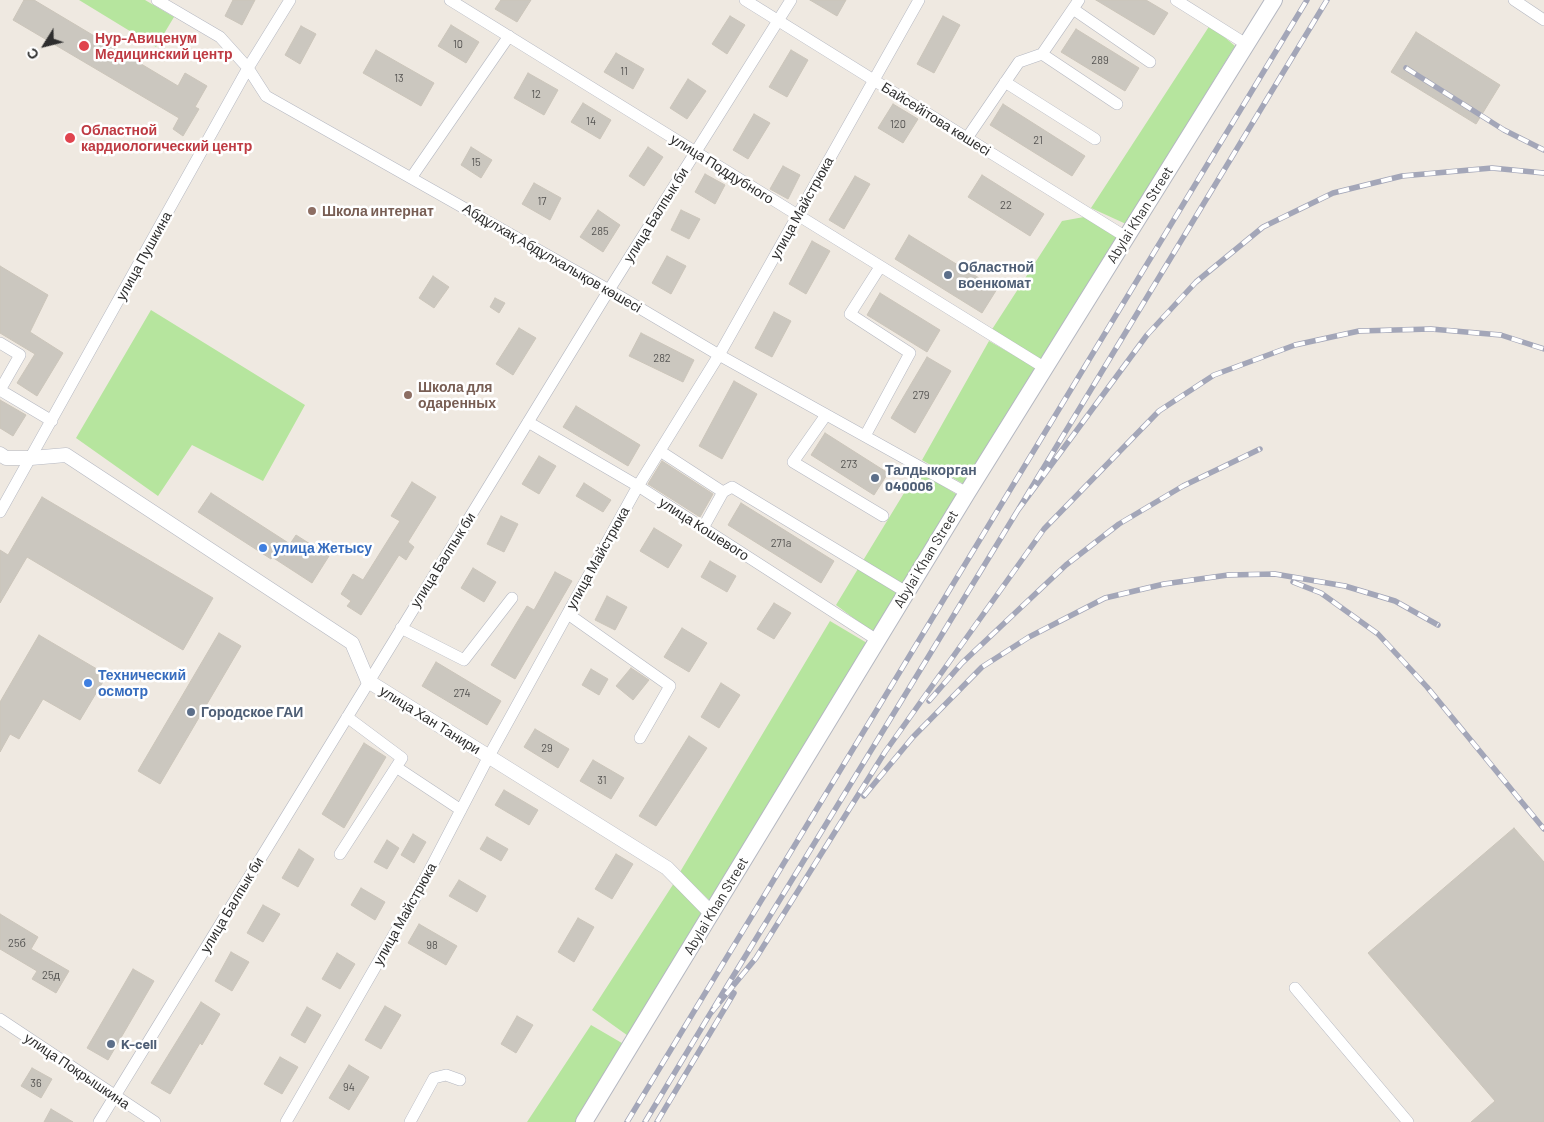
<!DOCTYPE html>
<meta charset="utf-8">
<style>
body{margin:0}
#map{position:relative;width:1544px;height:1122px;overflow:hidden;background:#efe9e1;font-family:Barlow,sans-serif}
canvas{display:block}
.north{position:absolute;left:20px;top:20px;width:50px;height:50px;-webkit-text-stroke:4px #fff;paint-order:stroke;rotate:234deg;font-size:14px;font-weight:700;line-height:20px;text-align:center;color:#2e2e2e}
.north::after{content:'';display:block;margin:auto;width:18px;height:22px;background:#2e2e2e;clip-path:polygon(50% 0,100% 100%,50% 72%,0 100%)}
</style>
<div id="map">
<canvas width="1544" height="1122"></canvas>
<div class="north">С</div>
</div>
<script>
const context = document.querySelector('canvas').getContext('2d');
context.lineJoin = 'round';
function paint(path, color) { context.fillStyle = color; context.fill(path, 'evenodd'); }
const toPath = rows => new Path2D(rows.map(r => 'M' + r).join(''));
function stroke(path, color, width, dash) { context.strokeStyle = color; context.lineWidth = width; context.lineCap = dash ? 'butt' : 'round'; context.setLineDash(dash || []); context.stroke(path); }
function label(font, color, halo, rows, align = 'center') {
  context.font = font + ' Barlow,sans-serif'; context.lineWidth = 5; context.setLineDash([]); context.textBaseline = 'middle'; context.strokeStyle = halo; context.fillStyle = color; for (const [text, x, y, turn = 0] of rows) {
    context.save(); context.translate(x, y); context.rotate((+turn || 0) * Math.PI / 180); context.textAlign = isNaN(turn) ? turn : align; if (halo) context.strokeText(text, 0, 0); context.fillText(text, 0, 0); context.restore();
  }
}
paint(toPath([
 [79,0,145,0,174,17,156,47],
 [1210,25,1235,46,1126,224,1091,208],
 [1084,217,1119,239,1044,362,989,334,1062,221],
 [151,310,305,405,263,481,192,445,158,496,76,438],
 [989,341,1038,369,967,486,922,460],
 [918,470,959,496,875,634,836,605],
 [830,621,867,643,711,902,680,872],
 [674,883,705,917,631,1038,592,1010],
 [591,1025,627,1046,581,1122,527,1122]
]), '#b6e59e');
const building = toPath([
 [24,0,34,0,178,86,185,73,207,86,195,107,199,109,183,136,173,129,179,118,13,20,24,0],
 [233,0,255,0,242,25,225,16,233,0],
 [501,0,531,0,517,22,495,9,501,0],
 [810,0,846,0,837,16,810,0],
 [1096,0,1146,0,1168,13,1154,35,1096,0],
 [730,16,745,25,727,54,712,44,730,16],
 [943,16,960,25,934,73,917,64,943,16],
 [451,25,479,42,466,63,438,46,451,25],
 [301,26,316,34,300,64,285,55,301,26],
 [1076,29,1139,68,1125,91,1061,52,1076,29],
 [1416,32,1500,85,1476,124,1391,72,1416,32],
 [376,50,434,83,421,106,363,73,376,50],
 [791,50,808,60,787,97,769,87,791,50],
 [616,53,644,69,633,89,604,72,616,53],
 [528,73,558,90,544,115,514,98,528,73],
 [688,79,706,91,687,119,670,108,688,79],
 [583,103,611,120,600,139,571,122,583,103],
 [893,104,918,119,903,143,878,128,893,104],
 [1003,104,1085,156,1072,176,990,125,1003,104],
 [754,114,770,123,748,159,733,150,754,114],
 [471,147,492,160,481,178,461,165,471,147],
 [648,147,663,157,644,186,629,176,648,147],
 [783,166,800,175,788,199,770,189,783,166],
 [705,174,725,185,715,204,695,192,705,174],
 [982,175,1044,214,1030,236,968,197,982,175],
 [855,176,870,184,844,229,829,220,855,176],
 [534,183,561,198,550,220,522,204,534,183],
 [598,210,620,225,603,252,580,237,598,210],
 [681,210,700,219,689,239,671,230,681,210],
 [909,235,997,289,982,313,895,259,909,235],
 [812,241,830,251,806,294,789,284,812,241],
 [667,256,686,266,671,294,652,283,667,256],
 [0,266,48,295,30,332,63,353,37,396,17,383,35,354,0,333,0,266],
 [433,276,449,287,434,308,419,298,433,276],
 [880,293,940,330,927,352,867,315,880,293],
 [495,298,505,303,499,313,490,307,495,298],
 [774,312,791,321,772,357,755,348,774,312],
 [519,328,536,338,513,375,496,364,519,328],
 [641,333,694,360,683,382,629,356,641,333],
 [927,357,951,371,915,433,891,418,927,357],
 [734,381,757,394,722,459,699,446,734,381],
 [0,400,26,415,13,436,0,428,0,400],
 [576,406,640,445,628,466,563,427,576,406],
 [825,433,888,473,874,495,811,455,825,433],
 [539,456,556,466,539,494,522,484,539,456],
 [662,461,713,494,700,517,648,484,662,461],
 [412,482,436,497,408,542,414,547,406,560,399,555,361,615,347,606,351,601,341,594,353,574,363,580,400,521,391,516,412,482],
 [584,483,611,500,603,512,576,496,584,483],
 [211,493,290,544,296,535,329,556,312,583,272,557,271,559,198,512,211,493],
 [42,497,213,598,183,650,27,557,0,603,0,550,8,555,42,497],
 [741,503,834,561,821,583,728,525,741,503],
 [501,516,518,524,504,552,487,544,501,516],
 [654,528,682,545,668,568,640,551,654,528],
 [710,561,736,576,727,592,701,577,710,561],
 [473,568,496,582,484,602,461,588,473,568],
 [555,572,572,581,515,679,491,665,527,606,534,610,555,572],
 [607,596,627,607,615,630,595,620,607,596],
 [774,603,791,613,774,639,757,629,774,603],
 [682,628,707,643,689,672,664,657,682,628],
 [219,633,241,646,160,784,138,771,219,633],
 [39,635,107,675,80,720,43,699,19,739,10,734,0,752,0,702,39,635],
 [436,662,501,701,487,725,422,686,436,662],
 [631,668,649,680,633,700,616,686,631,668],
 [591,669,608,679,599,695,582,685,591,669],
 [721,683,740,695,719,728,701,717,721,683],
 [535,729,569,749,558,768,524,747,535,729],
 [689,736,707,748,656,826,639,816,689,736],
 [364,743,386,757,344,828,322,814,364,743],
 [593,760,624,778,611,799,580,781,593,760],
 [504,790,538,810,529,825,495,805,504,790],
 [1514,828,1544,862,1544,1122,1471,1122,1495,1101,1368,953,1514,828],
 [413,834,426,842,414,863,401,855,413,834],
 [487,837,508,849,501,861,480,849,487,837],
 [387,840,399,848,387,869,374,862,387,840],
 [299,849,314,859,298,887,282,878,299,849],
 [616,854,633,864,612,899,595,889,616,854],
 [459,880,486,896,477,912,449,896,459,880],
 [361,888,385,902,375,920,351,905,361,888],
 [263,905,280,914,263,942,247,933,263,905],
 [0,914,38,937,31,949,69,971,56,993,32,979,37,971,0,949,0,914],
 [578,918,594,927,574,962,558,952,578,918],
 [419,924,457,946,446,965,408,943,419,924],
 [231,952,249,962,232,991,215,981,231,952],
 [337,953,355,964,340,989,322,979,337,953],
 [133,969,154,981,108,1060,87,1048,133,969],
 [201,1002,220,1014,202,1045,200,1043,170,1094,151,1083,201,1002],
 [385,1006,401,1015,381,1049,365,1040,385,1006],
 [307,1007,321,1015,305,1043,291,1035,307,1007],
 [517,1016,533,1025,516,1053,501,1044,517,1016],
 [280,1057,298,1067,282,1094,264,1084,280,1057],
 [349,1065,369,1077,349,1110,329,1098,349,1065],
 [32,1068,52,1079,41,1098,21,1086,32,1068],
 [51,1109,73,1122,44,1122,51,1109]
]);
paint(building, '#cbc7bf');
stroke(building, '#cbc5ba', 1);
const minor = toPath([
 [157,0,220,37,248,68,266,96,609,290,719,355,967,493],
 [450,0,1045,368],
 [745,0,1126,237],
 [1176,0,1246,44],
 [1514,0,1544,20],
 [1073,9,1150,62],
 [1042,54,1117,104],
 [1005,82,1095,139],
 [967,138,1019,62,1042,54,1079,0],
 [411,178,509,36],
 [0,343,20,355,0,390,52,421],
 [826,415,793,462,883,516],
 [528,422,638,486,877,640],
 [865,436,910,353,850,314,880,267],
 [660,451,723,492,732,487,906,592],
 [0,512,248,68,290,0],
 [703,528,723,492],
 [568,614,670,686,640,738],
 [401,628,464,660,512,598],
 [396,767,461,810],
 [340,854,402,758,347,717],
 [1295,988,1408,1122],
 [0,1019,155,1122],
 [99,1122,609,290,791,0],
 [286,1122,414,900,489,756,638,486,719,355,919,0],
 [410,1122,434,1078,446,1075,460,1080]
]);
const tertiary = toPath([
 [0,454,6,458,31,458,66,455,352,643,368,681,667,868,712,914]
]);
const secondary = toPath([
 [584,1122,967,493,1274,0]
]);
stroke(minor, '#b4b7c1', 12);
stroke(tertiary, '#b4b7c1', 15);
stroke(secondary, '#b4b7c1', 18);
stroke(minor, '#fff', 11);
stroke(tertiary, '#fff', 14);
stroke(secondary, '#fff', 16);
const rail = toPath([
 [1327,0,1018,510,1147,335,1196,282,1263,227,1333,193,1402,176,1492,168,1544,173],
 [1406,68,1504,130,1544,150],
 [1018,510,710,1014,756,958,885,752,1044,529,1159,411,1214,375,1295,345,1359,331,1431,329,1501,335,1544,349],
 [1293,582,1321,593,1378,634,1427,687,1544,829],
 [929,701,962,663,1066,565,1119,524,1183,486,1260,449],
 [864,796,913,737,982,667,1029,637,1105,598,1164,584,1228,575,1275,574,1345,586,1395,601,1438,625],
 [627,1122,1307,0],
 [645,1122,710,1014],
 [657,1122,734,993]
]);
stroke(rail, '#a3a6b8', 5.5);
stroke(rail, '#fff', 4, [11]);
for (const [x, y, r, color] of [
 [84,46,6,"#e0444e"],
 [70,138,6,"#e0444e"],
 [312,211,5,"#8d6e63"],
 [948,275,5,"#5c6f8a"],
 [408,395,5,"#8d6e63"],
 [875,478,5,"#5c6f8a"],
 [263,548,5,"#3f7fe0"],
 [88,683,5,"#3f7fe0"],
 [191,712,5,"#5c6f8a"],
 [111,1044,5,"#5c6f8a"]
]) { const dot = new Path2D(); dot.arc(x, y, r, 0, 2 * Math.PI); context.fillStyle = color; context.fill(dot); stroke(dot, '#fff', 2); }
label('11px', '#555452', null, [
 ["10",458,44],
 ["289",1100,60],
 ["11",624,71],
 ["13",399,78],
 ["12",536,94],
 ["14",591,121],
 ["120",898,124],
 ["21",1038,140],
 ["15",476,162],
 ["17",542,201],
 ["22",1006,205],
 ["285",600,231],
 ["282",662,358],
 ["279",921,395],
 ["273",849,464],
 ["271a",781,543],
 ["274",462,693],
 ["29",547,748],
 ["31",602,780],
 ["25б",17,943],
 ["98",432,945],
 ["25д",51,975],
 ["36",36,1083],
 ["94",349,1087]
]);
label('bold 14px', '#be3a42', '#fff', [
 ["Нур-Авиценум",95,38],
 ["Медицинский центр",95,54],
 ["Областной",81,130],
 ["кардиологический центр",81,146]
], 'left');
label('14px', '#2e2e2e', '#fff', [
 ["Байсейітова көшесі",936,119,32],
 ["улица Поддубного",722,169,32],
 ["улица Майстрюка",802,208,-61],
 ["улица Балпык би",656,215,-58],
 ["Abylai Khan Street",1140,215,-58],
 ["улица Пушкина",144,256,-61],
 ["Абдұлхақ Абдұлхалықов көшесі",552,258,30],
 ["улица Кошевого",704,529,33],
 ["улица Майстрюка",598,558,-61],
 ["Abylai Khan Street",926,559,-59],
 ["улица Балпык би",443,560,-58],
 ["улица Хан Танири",430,720,32],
 ["улица Балпык би",232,905,-59],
 ["Abylai Khan Street",716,906,-59],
 ["улица Майстрюка",405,914,-61],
 ["улица Покрышкина",77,1071,34]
]);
label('bold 14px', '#785e54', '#fff', [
 ["Школа интернат",322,211],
 ["Школа для",418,387],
 ["одаренных",418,403]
], 'left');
label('bold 14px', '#4e5e75', '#fff', [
 ["Областной",958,267],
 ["военкомат",958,283],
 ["Талдыкорган",885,470],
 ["040006",885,486],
 ["Городское ГАИ",201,712],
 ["K-cell",121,1044]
], 'left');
label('bold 14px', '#366cbe', '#fff', [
 ["улица Жетысу",273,548],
 ["Технический",98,675],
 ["осмотр",98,691]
], 'left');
</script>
